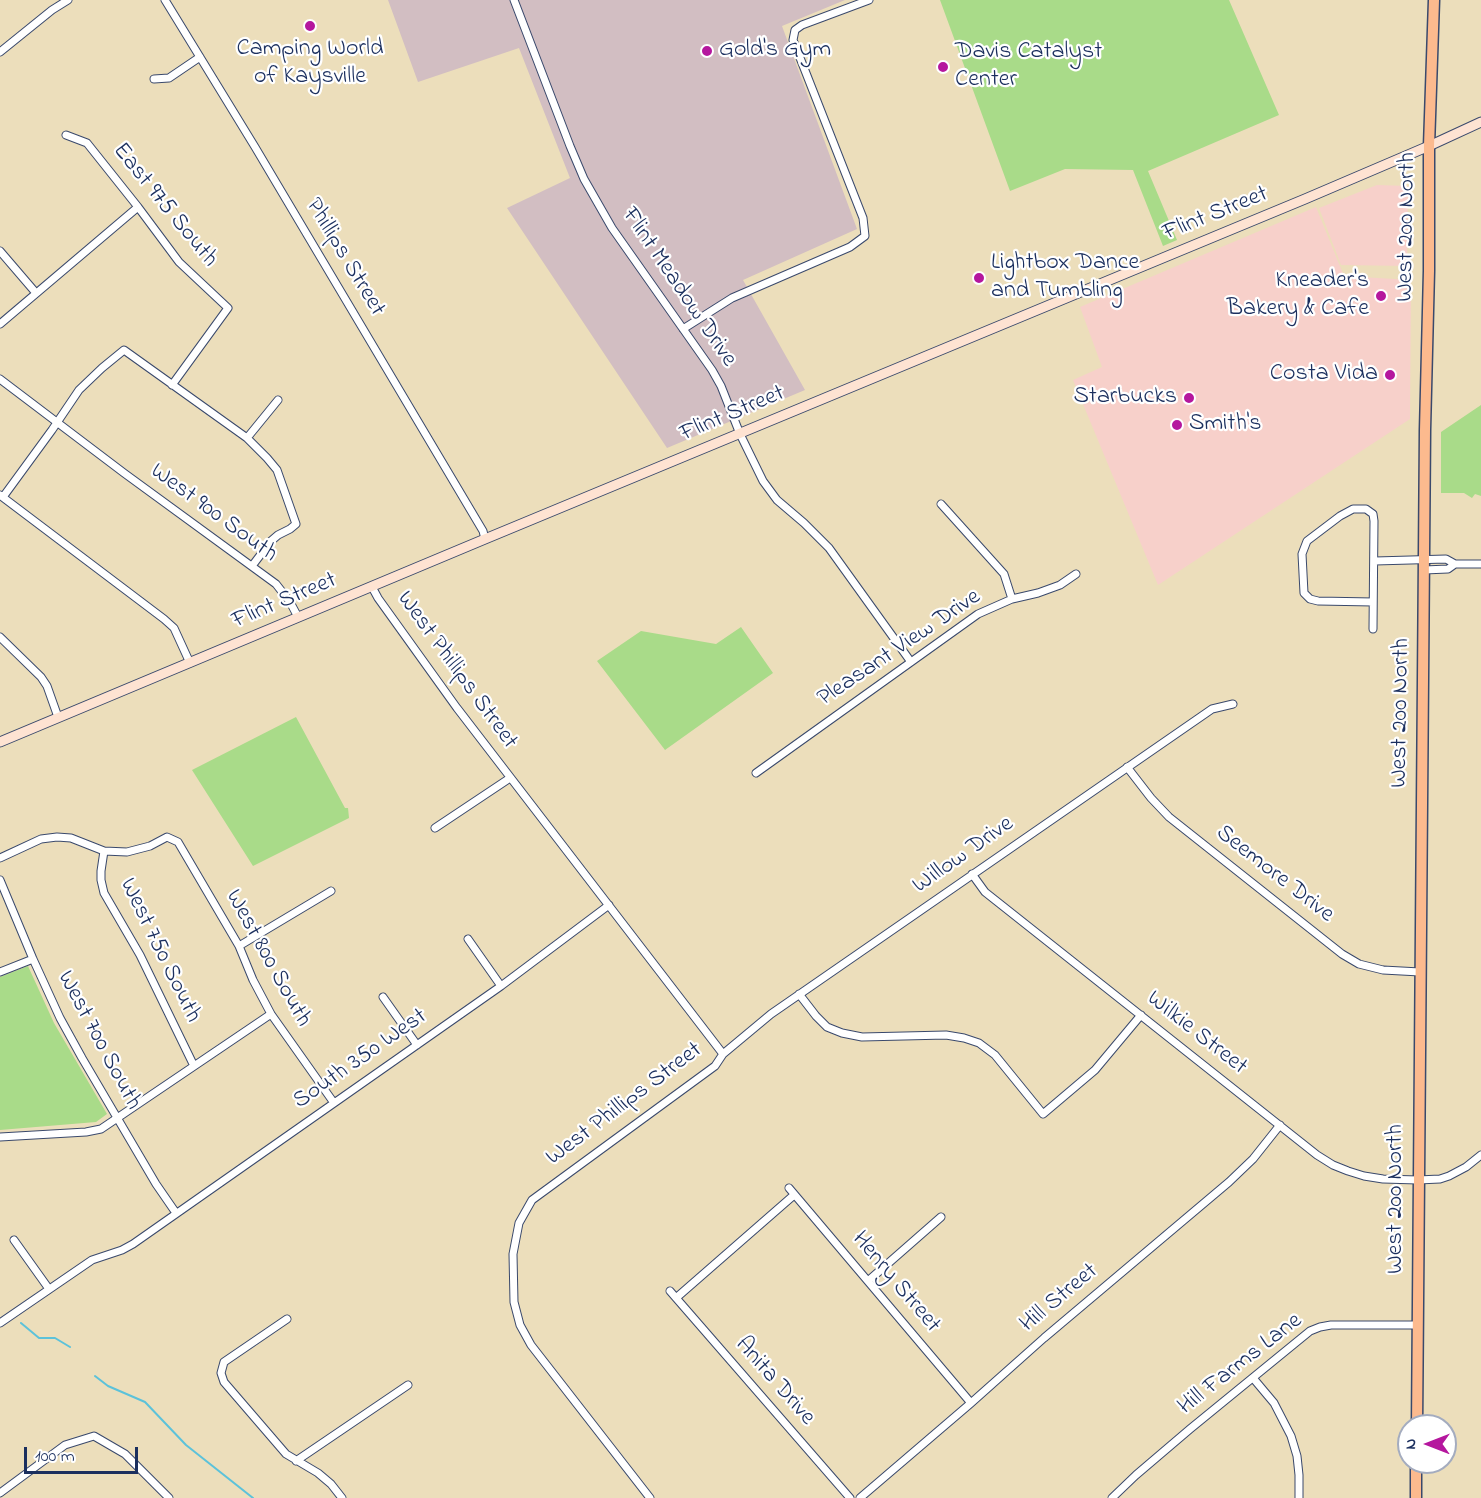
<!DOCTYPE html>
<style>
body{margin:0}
#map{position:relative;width:1481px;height:1498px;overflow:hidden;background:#ecdebb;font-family:"Indie Flower",sans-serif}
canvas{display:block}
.north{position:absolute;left:1397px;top:1414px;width:60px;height:60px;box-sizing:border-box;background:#fff;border:2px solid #a4acbf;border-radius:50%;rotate:270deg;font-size:16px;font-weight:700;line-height:24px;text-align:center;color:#1b2f5e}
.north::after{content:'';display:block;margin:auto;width:21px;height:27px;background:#b5179e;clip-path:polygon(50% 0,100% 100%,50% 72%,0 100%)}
.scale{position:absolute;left:24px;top:1447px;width:114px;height:27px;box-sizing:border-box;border:3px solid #1b2f5e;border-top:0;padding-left:8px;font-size:18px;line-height:21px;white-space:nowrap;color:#1b2f5e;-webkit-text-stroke:4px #fff;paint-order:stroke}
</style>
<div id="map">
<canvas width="1481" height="1498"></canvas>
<div class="north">N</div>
<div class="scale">100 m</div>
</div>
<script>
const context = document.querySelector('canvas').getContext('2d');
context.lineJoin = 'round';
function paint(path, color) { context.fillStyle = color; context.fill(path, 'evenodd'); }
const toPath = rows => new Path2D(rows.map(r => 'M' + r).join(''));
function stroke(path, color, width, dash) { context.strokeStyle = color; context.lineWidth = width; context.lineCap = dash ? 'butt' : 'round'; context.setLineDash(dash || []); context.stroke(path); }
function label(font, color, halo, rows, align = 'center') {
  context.font = font + ' "Indie Flower",sans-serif'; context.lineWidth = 4.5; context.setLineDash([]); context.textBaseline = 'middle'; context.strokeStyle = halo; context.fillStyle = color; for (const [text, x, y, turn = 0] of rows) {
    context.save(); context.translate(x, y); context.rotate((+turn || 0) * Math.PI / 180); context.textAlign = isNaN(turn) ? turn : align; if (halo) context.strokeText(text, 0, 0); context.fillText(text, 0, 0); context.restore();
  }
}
paint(toPath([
 [1377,185,1408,186,1407,266,1341,265,1319,208],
 [1316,207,1344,276,1411,280,1410,419,1158,585,1073,380,1102,367,1080,307]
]), '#f7d0ca');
paint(toPath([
 [388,0,845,0,782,26,857,229,743,280,805,390,667,448,507,208,570,178,519,48,418,82]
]), '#d2bec2');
paint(toPath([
 [940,0,1229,0,1279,115,1148,171,1177,240,1163,246,1133,170,1065,169,1010,191],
 [1481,405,1481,496,1475,494,1472,498,1464,493,1441,493,1441,432],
 [741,627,773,673,665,750,597,661,641,631,716,644],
 [296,717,345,808,348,808,349,818,253,866,192,770],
 [28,966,54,1023,107,1114,96,1122,0,1130,0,977]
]), '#a9db89');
stroke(toPath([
 [21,1323,39,1338,55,1338,70,1347],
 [95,1376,108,1386,145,1402,186,1445,253,1498]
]), '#5cc2da', 2);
const street = toPath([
 [165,0,255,147,483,531,485,539],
 [514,0,570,146,584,179,612,228,712,370,721,386,740,434,763,481,777,500,804,523,829,548,911,662],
 [0,52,52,10,68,0],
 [154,79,169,78,200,57],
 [66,135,87,143,138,207,179,262,228,308,172,385],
 [0,251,36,293],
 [0,324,138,207],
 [683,329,732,298,850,247,865,236,863,218,793,40,795,30,802,25,869,0],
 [0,379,124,473,276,584,290,602,298,617],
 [247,438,278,400],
 [0,495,164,619,174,628,190,663],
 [3,497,52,430,79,390,102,368,124,350,247,438,267,458,277,470,296,524,290,529,278,535,271,541,252,566],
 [941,504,1004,574,1012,599],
 [1375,561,1446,559,1455,564,1481,564],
 [1424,570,1448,569,1455,564],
 [372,587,378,598,457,708,723,1054],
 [1373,629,1374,521,1373,514,1366,509,1353,509,1340,516,1307,541,1302,554,1304,593,1310,599,1318,601,1373,602],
 [0,637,41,677,47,686,58,717],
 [1127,767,1151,798,1169,817,1342,954,1359,964,1383,970,1420,972],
 [756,773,978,614,1012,599,1038,593,1060,585,1076,574],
 [435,828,510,778],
 [104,851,101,871,101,880,104,893,140,955,194,1066],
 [0,858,41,839,57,837,71,838,104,851,127,852,150,846,167,837,178,842,239,946,253,980,271,1014,334,1103],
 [972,874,985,892,1317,1155,1333,1165,1348,1171,1364,1176,1383,1179,1418,1180,1440,1179,1449,1176,1466,1167,1481,1155],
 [0,880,33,959,60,1018,82,1058,156,1184,176,1213],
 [468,939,501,986],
 [239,946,331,891],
 [0,972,33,959],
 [799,994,816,1016,827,1027,842,1033,862,1037,946,1035,964,1038,979,1043,995,1055,1043,1114,1095,1070,1141,1015],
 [383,997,417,1045],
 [0,1137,86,1132,101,1129,271,1014],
 [789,1188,971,1403],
 [14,1240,49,1289],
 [868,1281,941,1217],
 [670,1291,850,1498],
 [676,1298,794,1195],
 [287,1319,224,1362,221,1373,224,1382,286,1454,318,1473,331,1484,342,1498],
 [0,1323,92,1260,122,1250,133,1244,501,986,609,905],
 [1253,1378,1274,1403,1291,1436,1297,1456,1299,1475,1299,1498],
 [296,1461,408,1385],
 [0,1493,65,1445,94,1436,125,1454,169,1498],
 [650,1498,531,1345,520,1325,514,1302,513,1254,519,1223,532,1200,715,1066,723,1054,771,1014,1212,709,1233,704],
 [860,1498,971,1403,1044,1338,1229,1182,1253,1159,1280,1125],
 [1112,1498,1136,1475,1190,1429,1310,1331,1320,1327,1331,1325,1417,1325]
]);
const secondary = toPath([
 [0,742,485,539,1305,199,1429,146,1481,122]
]);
const primary = toPath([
 [1417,1426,1425,430,1429,271,1429,146,1434,0],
 [1416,1498,1416,1462]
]);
stroke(street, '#3a496c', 9);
stroke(secondary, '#3a496c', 11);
stroke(primary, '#3a496c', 13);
stroke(street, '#fff', 7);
stroke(secondary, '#fee3d2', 9);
stroke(primary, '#fcba8e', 10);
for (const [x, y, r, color] of [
 [310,26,6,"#b5179e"],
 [707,51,6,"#b5179e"],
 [943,67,6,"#b5179e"],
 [979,278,6,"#b5179e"],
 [1381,296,6,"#b5179e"],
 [1390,375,6,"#b5179e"],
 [1189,398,6,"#b5179e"],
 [1177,425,6,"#b5179e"]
]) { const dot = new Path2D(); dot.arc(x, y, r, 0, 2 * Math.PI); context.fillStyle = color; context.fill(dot); stroke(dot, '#fff', 2); }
label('24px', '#1b2f5e', '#fff', [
 ["Camping World",310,50,"center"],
 ["of Kaysville",310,78,"center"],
 ["Gold's Gym",719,51],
 ["Davis Catalyst",955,53],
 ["Center",955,81],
 ["Lightbox Dance",991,264],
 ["and Tumbling",991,292],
 ["Kneader's",1369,282,"right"],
 ["Bakery & Cafe",1369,310,"right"],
 ["Costa Vida",1378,375,"right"],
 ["Starbucks",1177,398,"right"],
 ["Smith's",1189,425]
], 'left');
label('24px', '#1b2f5e', '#fff', [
 ["East 975 South",164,206,51],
 ["Flint Street",1216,215,-22],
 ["West 200 North",1408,227,-89],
 ["Phillips Street",344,258,59],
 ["Flint Meadow Drive",678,288,56],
 ["Flint Street",733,415,-23],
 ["West 900 South",213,514,36],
 ["Flint Street",285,602,-23],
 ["Pleasant View Drive",900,649,-34],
 ["West Phillips Street",456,671,54],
 ["West 200 North",1402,713,-89],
 ["Willow Drive",964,856,-35],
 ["Seemore Drive",1274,875,38],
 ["West 750 South",159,951,64],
 ["West 800 South",267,959,61],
 ["Wilkie Street",1196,1034,38],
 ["West 700 South",98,1041,62],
 ["South 350 West",361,1060,-35],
 ["West Phillips Street",625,1105,-37],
 ["West 200 North",1397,1199,-90],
 ["Henry Street",895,1283,50],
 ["Hill Street",1060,1299,-40],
 ["Hill Farms Lane",1241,1365,-38],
 ["Anita Drive",774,1382,49]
]);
</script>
